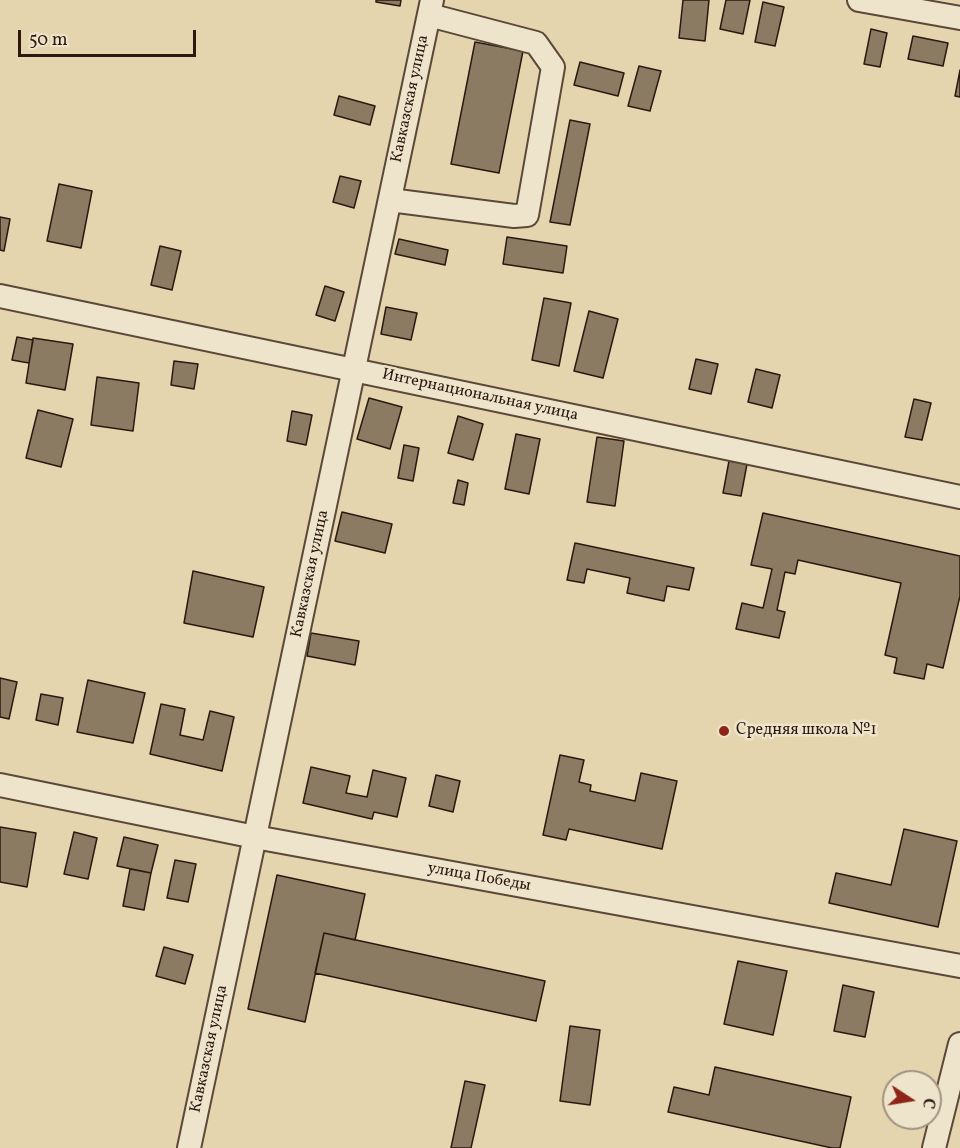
<!DOCTYPE html>
<meta charset="utf-8">
<style>
body{margin:0}
#map{position:relative;width:960px;height:1148px;overflow:hidden;background:#e5d5af;font-family:Vollkorn,serif}
canvas{display:block}
.north{position:absolute;left:882px;top:1070px;width:60px;height:60px;box-sizing:border-box;background:#eee4cb;border:2px solid #a09380;border-radius:50%;rotate:102deg;font-size:16px;font-weight:700;line-height:24px;text-align:center;color:#2b1910}
.north::after{content:'';display:block;margin:auto;width:21px;height:27px;background:#8f2418;clip-path:polygon(50% 0,100% 100%,50% 72%,0 100%)}
.scale{position:absolute;left:18px;top:30px;width:178px;height:27px;box-sizing:border-box;border:3px solid #2b1910;border-top:0;padding-left:8px;font-size:18px;line-height:21px;white-space:nowrap;color:#2b1910;-webkit-text-stroke:4px #eee4cb;paint-order:stroke}
</style>
<div id="map">
<canvas width="960" height="1148"></canvas>
<div class="north">С</div>
<div class="scale">50 m</div>
</div>
<script>
const context = document.querySelector('canvas').getContext('2d');
context.lineJoin = 'round';
function paint(path, color) { context.fillStyle = color; context.fill(path, 'evenodd'); }
const toPath = rows => new Path2D(rows.map(r => 'M' + r).join(''));
function stroke(path, color, width, dash) { context.strokeStyle = color; context.lineWidth = width; context.lineCap = dash ? 'butt' : 'round'; context.setLineDash(dash || []); context.stroke(path); }
function label(font, color, halo, rows, align = 'center') {
  context.font = font + ' Vollkorn,serif'; context.lineWidth = 5; context.setLineDash([]); context.textBaseline = 'middle'; context.strokeStyle = halo; context.fillStyle = color; for (const [text, x, y, turn = 0] of rows) {
    context.save(); context.translate(x, y); context.rotate((+turn || 0) * Math.PI / 180); context.textAlign = isNaN(turn) ? turn : align; if (halo) context.strokeText(text, 0, 0); context.fillText(text, 0, 0); context.restore();
  }
}
const building = toPath([
 [376,0,401,0,400,6,376,2,376,0],
 [683,0,709,0,705,41,679,38,683,0],
 [726,0,750,0,743,34,720,29,726,0],
 [763,2,784,7,775,46,755,42,763,2],
 [871,29,887,33,880,67,864,64,871,29],
 [913,36,948,43,943,66,908,59,913,36],
 [475,42,523,51,499,173,451,164,475,42],
 [580,62,624,73,618,96,574,85,580,62],
 [639,66,661,71,650,111,628,106,639,66],
 [960,70,960,97,955,96,960,70],
 [339,96,375,106,370,125,334,115,339,96],
 [570,120,590,124,570,225,550,222,570,120],
 [340,176,361,181,354,208,333,202,340,176],
 [59,184,92,191,81,248,47,241,59,184],
 [0,217,10,219,4,251,0,250,0,217],
 [507,237,567,246,563,273,503,264,507,237],
 [399,239,448,250,445,265,395,254,399,239],
 [160,246,181,251,172,290,151,285,160,246],
 [325,286,344,292,335,321,316,315,325,286],
 [544,298,571,303,559,366,532,360,544,298],
 [386,307,417,313,411,340,381,334,386,307],
 [589,311,618,319,603,378,574,371,589,311],
 [17,337,33,340,29,363,12,360,17,337],
 [33,338,73,344,65,390,26,383,33,338],
 [696,359,718,364,711,394,689,389,696,359],
 [174,361,198,364,194,389,171,385,174,361],
 [756,369,780,375,772,408,748,402,756,369],
 [97,377,139,383,133,431,91,425,97,377],
 [369,398,402,407,390,449,357,439,369,398],
 [914,399,931,403,922,440,905,437,914,399],
 [38,410,73,419,61,467,26,458,38,410],
 [292,411,312,415,306,445,287,441,292,411],
 [458,416,483,424,473,460,448,453,458,416],
 [516,434,540,439,529,494,505,489,516,434],
 [597,437,624,441,615,506,587,502,597,437],
 [404,445,419,448,413,481,398,478,404,445],
 [729,461,747,464,741,496,723,493,729,461],
 [458,480,468,483,464,505,453,503,458,480],
 [342,512,392,524,385,553,335,541,342,512],
 [763,513,960,556,960,596,943,668,927,664,924,679,894,673,897,658,885,655,901,583,798,560,795,574,785,572,777,610,785,612,779,638,736,629,742,603,763,608,772,569,751,565,763,513],
 [575,543,694,568,689,590,667,586,664,601,627,593,630,578,587,569,584,583,567,580,575,543],
 [193,571,264,587,253,637,184,623,193,571],
 [311,633,359,641,355,665,307,656,311,633],
 [0,678,17,682,9,719,0,717,0,678],
 [88,680,145,693,133,743,77,732,88,680],
 [41,694,63,698,58,725,36,720,41,694],
 [161,704,185,709,180,735,203,740,210,711,234,717,222,771,150,754,161,704],
 [560,755,584,760,579,782,591,785,590,791,635,801,641,773,677,781,662,849,569,829,566,840,543,835,560,755],
 [311,767,350,776,346,793,367,797,373,770,406,778,397,817,374,812,372,819,303,803,311,767],
 [436,775,460,781,453,812,429,806,436,775],
 [0,827,36,833,27,887,0,882,0,827],
 [904,829,957,841,938,927,829,903,836,873,891,885,904,829],
 [74,832,97,838,88,879,64,874,74,832],
 [124,837,158,845,151,873,117,866,124,837],
 [175,860,196,864,188,902,167,898,175,860],
 [130,869,151,873,144,910,123,906,130,869],
 [277,875,365,894,355,940,324,933,305,1022,248,1009,277,875],
 [324,933,545,981,536,1021,315,973,324,933],
 [164,947,193,955,185,984,156,976,164,947],
 [738,961,787,971,773,1035,724,1024,738,961],
 [843,985,874,992,865,1037,834,1031,843,985],
 [570,1026,600,1030,590,1105,560,1101,570,1026],
 [715,1067,851,1097,840,1148,832,1148,668,1112,674,1087,709,1095,715,1067],
 [465,1081,485,1085,471,1148,451,1148,465,1081]
]);
paint(building, '#8c7b63');
stroke(building, '#2b1910', 1.5);
const minor = toPath([
 [859,0,960,18],
 [390,200,514,216,527,215,553,67,536,43,429,15],
 [0,296,960,497],
 [0,785,255,837,960,966],
 [189,1148,432,0],
 [934,1148,960,1044]
]);
stroke(minor, '#5a4838', 26);
stroke(minor, '#eee4cb', 22);
for (const [x, y, r, color] of [
 [724,731,6,"#8f2418"]
]) { const dot = new Path2D(); dot.arc(x, y, r, 0, 2 * Math.PI); context.fillStyle = color; context.fill(dot); stroke(dot, '#eee4cb', 2); }
label('16px', '#2b1910', '#eee4cb', [
 ["Кавказская улица",411,99,-78],
 ["Интернациональная улица",480,396,12],
 ["Кавказская улица",311,574,-78],
 ["улица Победы",479,878,10],
 ["Кавказская улица",210,1049,-78]
]);
label('16px', '#2b1910', '#eee4cb', [
 ["Средняя школа №1",736,731]
], 'left');
</script>
